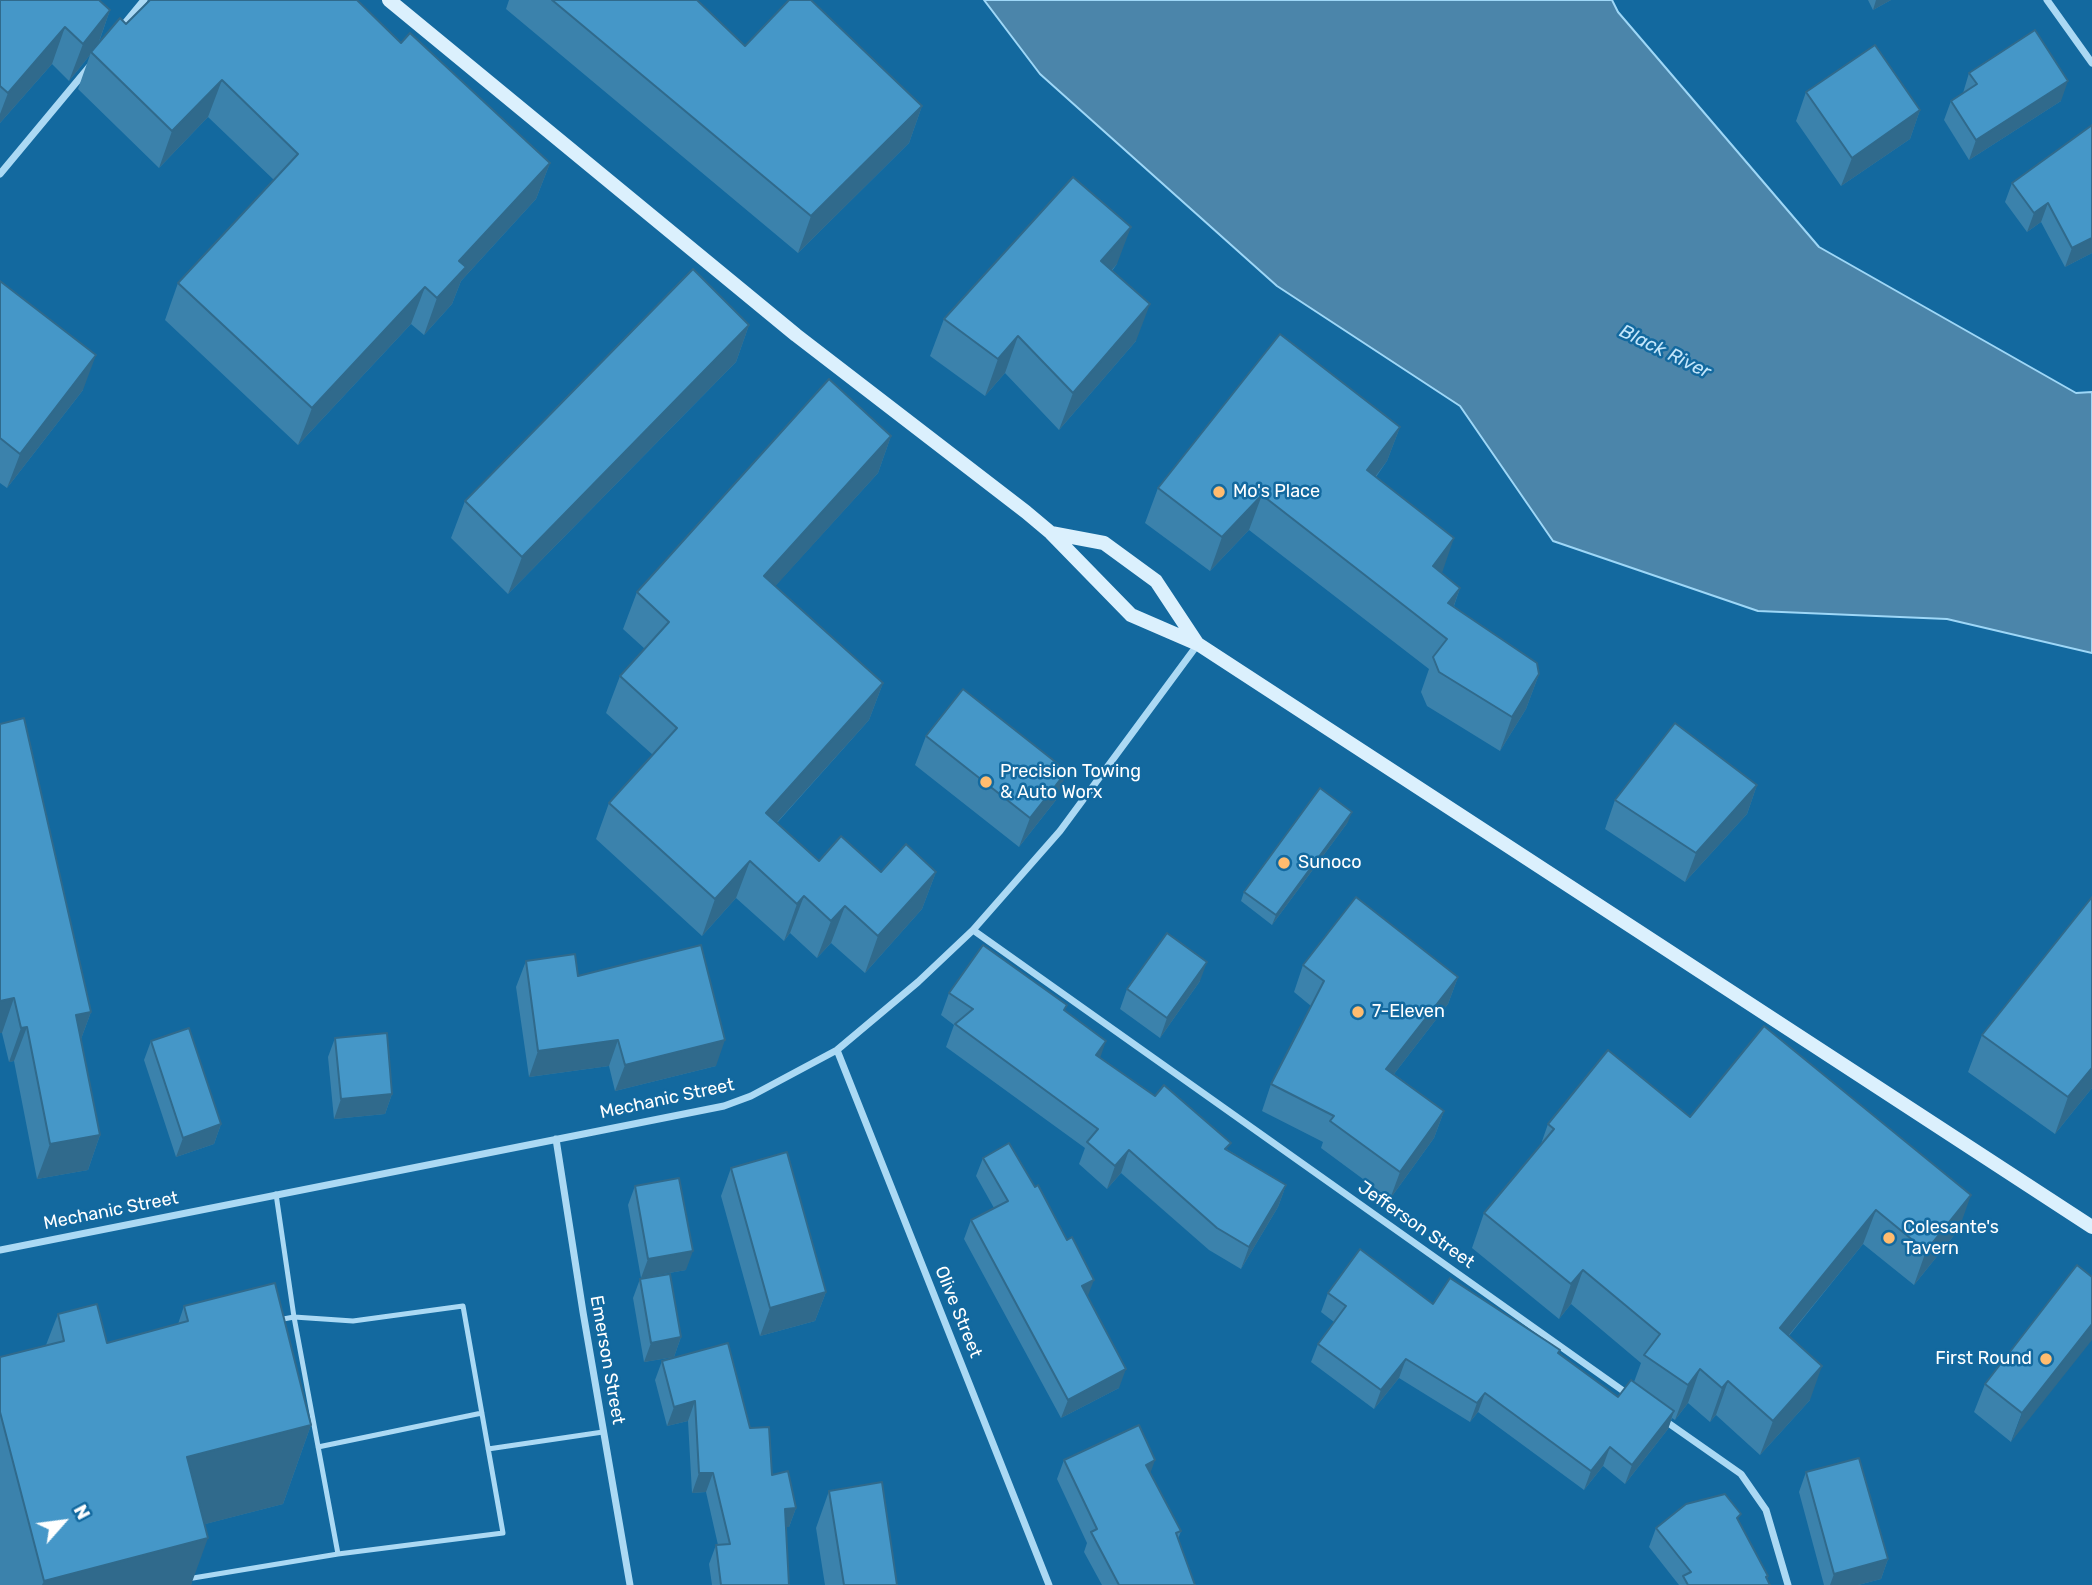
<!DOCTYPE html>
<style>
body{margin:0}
#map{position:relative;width:2092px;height:1585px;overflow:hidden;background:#13699f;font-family:Rubik,sans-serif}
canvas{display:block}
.north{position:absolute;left:28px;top:1487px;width:70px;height:70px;-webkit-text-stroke:5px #13699f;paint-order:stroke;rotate:62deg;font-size:19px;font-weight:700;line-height:28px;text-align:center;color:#fff}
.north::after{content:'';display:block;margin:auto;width:24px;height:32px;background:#fff;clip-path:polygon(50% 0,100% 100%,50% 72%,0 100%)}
</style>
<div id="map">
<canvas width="2092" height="1585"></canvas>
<div class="north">N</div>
</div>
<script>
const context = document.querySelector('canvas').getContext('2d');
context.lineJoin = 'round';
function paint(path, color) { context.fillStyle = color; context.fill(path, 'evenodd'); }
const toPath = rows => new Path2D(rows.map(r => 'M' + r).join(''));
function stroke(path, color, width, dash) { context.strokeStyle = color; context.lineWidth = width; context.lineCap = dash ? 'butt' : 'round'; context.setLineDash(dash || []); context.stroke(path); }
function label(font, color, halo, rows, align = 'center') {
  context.font = font + ' Rubik,sans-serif'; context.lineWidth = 5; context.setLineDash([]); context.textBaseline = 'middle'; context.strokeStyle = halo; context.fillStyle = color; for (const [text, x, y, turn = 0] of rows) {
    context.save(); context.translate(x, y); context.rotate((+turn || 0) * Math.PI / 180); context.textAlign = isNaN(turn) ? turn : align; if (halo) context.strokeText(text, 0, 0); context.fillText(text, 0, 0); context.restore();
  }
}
const water = toPath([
 [984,0,1612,0,1618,12,1819,247,2076,393,2092,392,2092,653,1947,619,1758,611,1553,541,1460,406,1277,286,1040,74,984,0]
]);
paint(water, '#4b85aa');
stroke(water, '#9ed7f7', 2);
stroke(toPath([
 [276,1194,294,1317,338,1554],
 [318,1447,482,1413],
 [488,1449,603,1432],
 [187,1579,338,1554,503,1533,463,1306,353,1321,294,1317,278,1320]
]), '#abd9f4', 5);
stroke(toPath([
 [2047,0,2092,63],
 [121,28,144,0],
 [0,174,89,67],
 [973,930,1629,1395],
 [837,1050,1049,1585],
 [556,1139,583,1312,630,1585],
 [0,1250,724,1106,751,1096,837,1050,918,982,973,930,1060,831,1198,644],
 [1664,1420,1741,1474,1766,1510,1788,1585]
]), '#abd9f4', 7);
stroke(toPath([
 [389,0,796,335,1026,512,1051,533,1131,615,1198,644,2092,1227],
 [1051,533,1104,543,1156,581,1197,643]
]), '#dbf0fd', 14);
paint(toPath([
 [0,0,110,10,98,45,126,24,401,43,550,163,536,199,461,281,452,304,424,335,411,324,298,445,165,320,178,283,274,180,208,117,159,168,78,89,90,55,69,81,52,64,0,123],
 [509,0,697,0,745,46,922,106,909,143,798,253,506,9],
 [1868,0,1891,0,1873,10],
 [1969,73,2061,101,1969,160,1944,120,1951,101,1963,93],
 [1806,92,1920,110,1910,139,1841,186,1796,121],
 [2092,125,2092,253,2065,267,2041,222,2027,232,2005,202,2012,183],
 [1117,264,1112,271,1136,341,1059,430,1005,373,985,396,930,356,944,319],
 [0,281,83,390,7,488,0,483],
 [749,325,736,362,508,594,451,538,465,501],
 [1400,427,1387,461,1376,477,1442,573,1460,588,1454,606,1539,674,1526,709,1500,751,1427,706,1421,692,1429,669,1249,530,1210,571,1145,523,1158,488],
 [891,436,878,473,775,586,883,683,869,720,777,823,819,861,881,872,936,872,922,909,865,973,831,943,817,958,790,933,784,941,736,898,702,936,596,839,609,803,653,755,606,713,620,676,645,649,623,629,637,592],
 [0,724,91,1012,81,1039,100,1135,88,1170,37,1179,14,1061,9,1062,2,1033],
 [926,736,1056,800,1019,847,915,765],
 [1757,785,1747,814,1685,882,1605,829,1615,800],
 [1348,822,1272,925,1241,901,1244,892],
 [2092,897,2092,1088,2055,1134,1968,1072,1982,1035],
 [526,961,578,976,716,1066,615,1091,609,1066,529,1077,516,987],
 [1303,965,1458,977,1448,1004,1394,1074,1444,1111,1434,1138,1390,1199,1321,1148,1323,1142,1262,1111,1271,1084,1311,1006,1294,992],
 [1200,981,1160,1038,1120,1009,1127,989],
 [949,993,1065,1011,1100,1058,1228,1150,1286,1185,1278,1207,1241,1269,1209,1250,1121,1173,1107,1189,1079,1164,1085,1148,946,1047,954,1025,941,1015],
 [335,1038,392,1094,385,1114,334,1119,328,1057],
 [151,1041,221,1124,214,1144,176,1157,144,1060],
 [1690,1117,1959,1229,1914,1285,1863,1244,1789,1336,1810,1400,1760,1455,1716,1415,1710,1422,1688,1403,1675,1420,1672,1418,1668,1429,1625,1484,1603,1466,1584,1490,1478,1412,1470,1422,1399,1378,1374,1409,1311,1362,1318,1344,1334,1322,1321,1312,1328,1293,1433,1304,1560,1350,1559,1353,1618,1397,1634,1382,1641,1363,1571,1304,1559,1319,1472,1248,1484,1213,1541,1144,1548,1124],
 [983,1158,1088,1298,1119,1388,1061,1418,964,1239,971,1220,994,1208,976,1176],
 [731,1168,826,1292,815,1321,760,1336,721,1196],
 [635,1186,686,1270,641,1278,628,1205],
 [2077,1265,2011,1442,1974,1412,1985,1384],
 [640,1279,681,1337,674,1357,644,1362,633,1298],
 [184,1306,311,1425,283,1504,205,1524,191,1585,0,1585,0,1357,46,1345,58,1314,107,1343,178,1324],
 [662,1361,750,1428,772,1475,796,1508,789,1527,786,1527,789,1585,712,1585,709,1564,716,1545,718,1545,706,1492,692,1493,688,1421,667,1426,655,1380],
 [1064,1460,1150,1473,1181,1531,1178,1539,1195,1585,1102,1585,1084,1552,1087,1543,1057,1479],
 [1806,1472,1888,1559,1881,1579,1858,1585,1824,1585,1799,1492],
 [829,1491,897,1585,825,1585,816,1528],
 [1739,1521,1768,1576,1767,1579,1770,1585,1679,1585,1649,1547,1656,1528]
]), '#3b82ac');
paint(toPath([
 [1876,0,1891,0,1873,10],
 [110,10,97,47,91,52,90,55,69,81,83,44],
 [65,27,52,64,0,123,0,114,8,93],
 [222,80,208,117,159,168,172,131],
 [2068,81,2061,101,1969,160,1976,140],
 [922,106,909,143,798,253,811,216],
 [1920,110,1910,139,1841,186,1852,158],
 [550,163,536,199,461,281,452,304,424,335,437,298,459,261],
 [2048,203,2041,222,2027,232,2034,213],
 [1131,227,1117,264,1087,298,1101,261],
 [2092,238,2092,253,2065,267,2072,248],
 [425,287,411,324,298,445,312,408],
 [1150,304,1136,341,1059,430,1073,393],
 [749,325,736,362,508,594,522,557],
 [1018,336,1005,373,985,396,998,359],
 [96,355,83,390,7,488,20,454],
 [1400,427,1387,461,1354,505,1367,470],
 [891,436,878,473,751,613,764,576],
 [1262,495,1249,530,1210,571,1222,537],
 [1454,538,1442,573,1433,566],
 [1460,588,1448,622,1448,603],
 [1539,674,1526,709,1500,751,1512,717],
 [883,683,869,720,752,850,766,813],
 [1067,771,1056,800,1019,847,1030,818],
 [1757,785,1747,814,1685,882,1696,853],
 [1352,812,1348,822,1272,925,1276,915],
 [750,861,736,898,702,936,715,899],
 [936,872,922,909,865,973,878,936],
 [804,896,790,933,784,941,797,904],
 [845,906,831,943,817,958,831,921],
 [1207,962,1200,981,1160,1038,1167,1018],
 [1458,977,1448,1004,1377,1096,1386,1069],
 [14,998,2,1033,0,1033,0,1001],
 [91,1012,78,1047,76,1015],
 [27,1027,14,1061,9,1062,21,1028],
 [618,1040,609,1066,529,1077,538,1051],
 [725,1040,716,1066,615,1091,625,1065],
 [1106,1041,1098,1064,1096,1055],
 [2092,1068,2092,1088,2055,1134,2068,1097],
 [392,1094,385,1114,334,1119,341,1099],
 [1444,1111,1434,1138,1390,1199,1400,1172],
 [221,1124,214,1144,176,1157,183,1138],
 [100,1135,88,1170,37,1179,50,1144],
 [1129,1150,1121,1173,1107,1189,1115,1166],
 [1286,1185,1278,1207,1241,1269,1249,1247],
 [1971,1195,1959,1229,1914,1285,1926,1251],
 [1876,1210,1863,1244,1767,1362,1780,1328],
 [693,1251,686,1270,641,1278,648,1259],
 [1583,1270,1571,1304,1559,1319,1571,1284],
 [1094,1280,1087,1298,1082,1286],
 [826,1292,815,1321,760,1336,770,1308],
 [2092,1324,2092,1340,2011,1442,2022,1413],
 [681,1337,674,1357,644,1362,651,1343],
 [1406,1359,1399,1378,1374,1409,1381,1390],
 [1822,1366,1810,1400,1760,1455,1773,1421],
 [1126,1369,1119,1388,1061,1418,1068,1400],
 [1700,1369,1688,1403,1675,1420,1688,1385],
 [1728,1381,1716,1415,1710,1422,1722,1388],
 [1485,1393,1478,1412,1470,1422,1477,1403],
 [695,1401,688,1421,667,1426,674,1407],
 [1674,1411,1668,1429,1625,1484,1632,1465],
 [311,1425,283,1504,159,1536,187,1457],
 [1610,1447,1603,1466,1584,1490,1591,1471],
 [1155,1460,1148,1480,1146,1465],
 [699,1473,713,1473,706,1492,692,1493],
 [796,1508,789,1527,778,1528,785,1509],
 [208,1538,191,1585,42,1585,44,1581],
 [1888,1559,1881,1579,1858,1585,1830,1585,1834,1574]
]), '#306a8c');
const building = toPath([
 [0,0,99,0,110,10,83,44,65,27,8,93,0,86,0,0],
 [150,0,357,0,401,43,410,33,550,163,459,261,466,267,437,298,425,287,312,408,178,283,298,154,222,80,172,131,91,52,120,18,126,24,150,0],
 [552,0,697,0,745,46,789,0,811,0,922,106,811,216,552,0],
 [2035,30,2068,81,1976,140,1951,101,1977,84,1969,73,2035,30],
 [1875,45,1920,110,1852,158,1806,92,1875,45],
 [2092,125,2092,238,2072,248,2048,203,2034,213,2012,183,2092,125],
 [1073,177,1131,227,1101,261,1150,304,1073,393,1018,336,998,359,944,319,1073,177],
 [693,269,749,325,522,557,465,501,693,269],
 [0,281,96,355,20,454,0,438,0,281],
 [1280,334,1400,427,1367,470,1454,538,1433,566,1460,588,1448,603,1537,663,1539,674,1512,717,1439,672,1433,657,1447,639,1262,495,1222,537,1158,488,1280,334],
 [829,379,891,436,764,576,883,683,766,813,819,861,841,836,881,872,906,844,936,872,878,936,845,906,831,921,804,896,797,904,750,861,715,899,609,803,677,728,620,676,669,622,637,592,829,379],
 [963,689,1067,771,1030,818,926,736,963,689],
 [24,718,91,1012,76,1015,100,1135,50,1144,27,1027,21,1028,14,998,0,1001,0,724,24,718],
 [1675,723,1757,785,1696,853,1615,800,1675,723],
 [1320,788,1352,812,1276,915,1244,892,1320,788],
 [1356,897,1458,977,1386,1069,1444,1111,1400,1172,1330,1121,1334,1116,1271,1084,1324,981,1303,965,1356,897],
 [2092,897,2092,1068,2068,1097,1982,1035,2092,897],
 [1167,933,1207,962,1167,1018,1127,989,1167,933],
 [701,945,725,1040,625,1065,618,1040,538,1051,526,961,575,954,578,976,701,945],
 [983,945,1067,1005,1064,1010,1106,1041,1096,1055,1155,1096,1164,1085,1231,1143,1225,1149,1286,1185,1249,1247,1217,1228,1129,1150,1115,1166,1087,1142,1098,1129,955,1024,973,1009,949,993,983,945],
 [1764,1026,1971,1195,1926,1251,1876,1210,1780,1328,1822,1366,1773,1421,1728,1381,1722,1388,1700,1369,1688,1385,1644,1355,1660,1334,1583,1270,1571,1284,1484,1213,1554,1129,1548,1124,1608,1050,1690,1117,1764,1026],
 [189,1028,221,1124,183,1138,151,1041,189,1028],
 [387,1033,392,1094,341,1099,335,1038,387,1033],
 [1009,1143,1035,1187,1038,1185,1067,1240,1072,1237,1094,1280,1082,1286,1126,1369,1068,1400,971,1220,1008,1201,983,1158,1009,1143],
 [787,1152,826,1292,770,1308,731,1168,787,1152],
 [679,1178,693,1251,648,1259,635,1186,679,1178],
 [1360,1249,1433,1304,1450,1278,1548,1342,1560,1350,1558,1353,1618,1397,1631,1380,1674,1411,1632,1465,1610,1447,1591,1471,1485,1393,1477,1403,1406,1359,1381,1390,1318,1344,1346,1306,1328,1293,1360,1249],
 [2077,1265,2092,1277,2092,1324,2022,1413,1985,1384,2077,1265],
 [670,1274,681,1337,651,1343,640,1279,670,1274],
 [275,1283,311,1425,187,1457,208,1538,44,1581,0,1412,0,1357,64,1341,58,1314,97,1304,107,1343,188,1321,184,1306,275,1283],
 [728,1343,750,1428,769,1427,772,1475,788,1471,796,1508,785,1509,789,1585,721,1585,716,1545,730,1544,713,1473,699,1473,695,1401,674,1407,662,1361,728,1343],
 [1139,1425,1155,1460,1146,1465,1181,1531,1176,1533,1195,1585,1119,1585,1091,1532,1097,1529,1064,1460,1139,1425],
 [1859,1458,1888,1559,1834,1574,1806,1472,1859,1458],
 [882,1482,897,1585,844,1585,829,1491,882,1482],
 [1725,1494,1741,1514,1737,1518,1768,1576,1766,1577,1770,1585,1688,1585,1683,1576,1691,1572,1656,1528,1686,1504,1725,1494]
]);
paint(building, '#4597c8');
stroke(building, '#306a8c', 2);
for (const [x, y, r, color] of [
 [1219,492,7,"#ffbc6f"],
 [986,782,7,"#ffbc6f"],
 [1284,863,7,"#ffbc6f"],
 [1358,1012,7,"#ffbc6f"],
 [1889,1238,7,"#ffbc6f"],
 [2046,1359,7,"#ffbc6f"]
]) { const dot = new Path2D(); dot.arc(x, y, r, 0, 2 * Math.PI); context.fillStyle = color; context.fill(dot); stroke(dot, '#13699f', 2.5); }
label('18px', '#fff', '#13699f', [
 ["Mo's Place",1233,492],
 ["Precision Towing",1000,772],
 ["& Auto Worx",1000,793],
 ["Sunoco",1298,863],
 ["7-Eleven",1372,1012],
 ["Colesante's",1903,1228],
 ["Tavern",1903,1249],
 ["First Round",2032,1359,"right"]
], 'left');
label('18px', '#fff', '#13699f', [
 ["Mechanic Street",667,1099,-12],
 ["Mechanic Street",111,1211,-11],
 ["Jefferson Street",1416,1225,35],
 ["Olive Street",958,1312,68],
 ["Emerson Street",607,1360,80]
]);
label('italic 19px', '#c3e6fb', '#13699f', [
 ["Black River",1665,352,26]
]);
</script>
